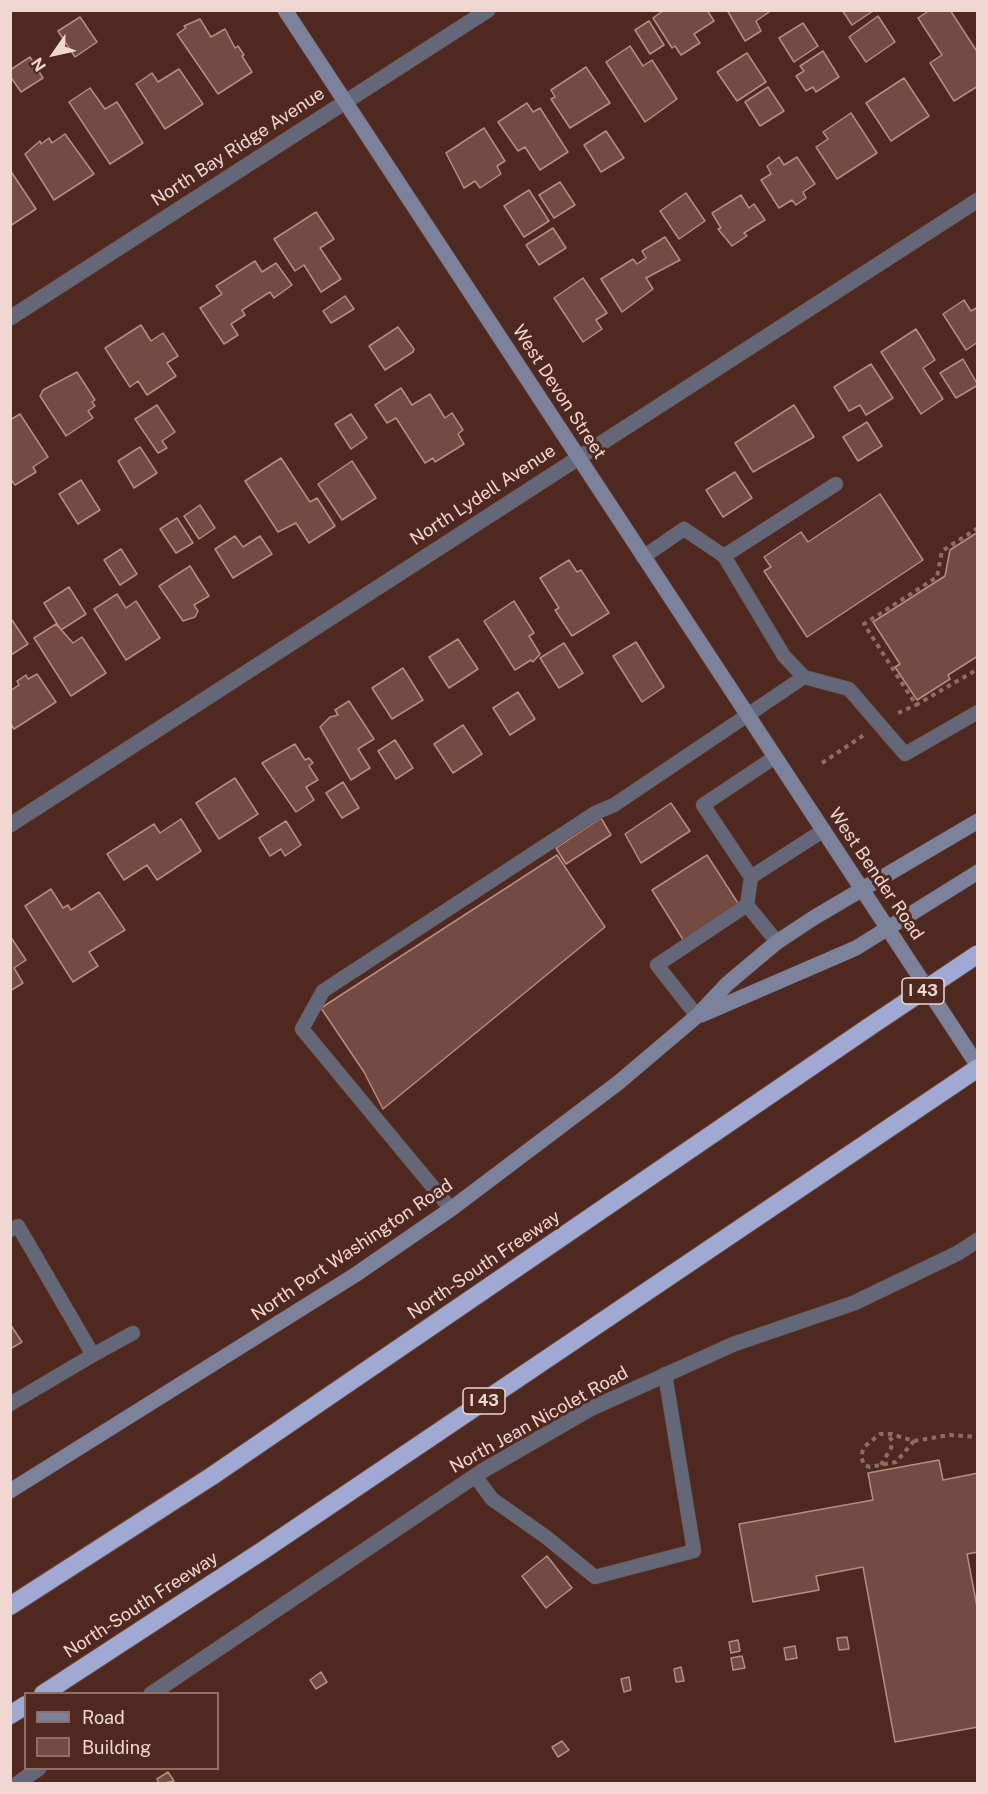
<!DOCTYPE html>
<style>
body{margin:0}
#map{position:relative;width:988px;height:1794px;overflow:hidden;background:#4f2920;font-family:"Public Sans",sans-serif}
canvas{display:block}
.frame{position:absolute;inset:0;border:12px solid #f0d7d1;pointer-events:none}
.legend{position:absolute;left:24px;top:1692px;width:195px;height:78px;box-sizing:border-box;background:#4f2920;border:2px solid #8f6f67;margin:0;padding:8px 10px;list-style:none;font-size:18px;color:#f0d7d1}
.legend li{display:flex;align-items:center;gap:12px;height:30px}
.legend b{width:30px;border:2px solid #8f6f67}
.north{position:absolute;left:24px;top:24px;width:60px;height:60px;-webkit-text-stroke:4px #4f2920;paint-order:stroke;rotate:236deg;font-size:16px;font-weight:700;line-height:24px;text-align:center;color:#f0d7d1}
.north::after{content:'';display:block;margin:auto;width:21px;height:27px;background:#f0d7d1;clip-path:polygon(50% 0,100% 100%,50% 72%,0 100%)}
</style>
<div id="map">
<canvas width="988" height="1794"></canvas>
<div class="frame"></div>
<ul class="legend">
<li><b style="height:8px;background:#7c829c"></b>Road</li>
<li><b style="height:16px;background:#744b40"></b>Building</li>
</ul>
<div class="north">N</div>
</div>
<script>
const context = document.querySelector('canvas').getContext('2d');
context.lineJoin = 'round';
function paint(path, color) { context.fillStyle = color; context.fill(path, 'evenodd'); }
const toPath = rows => new Path2D(rows.map(r => 'M' + r).join(''));
function stroke(path, color, width, dash) { context.strokeStyle = color; context.lineWidth = width; context.lineCap = dash ? 'butt' : 'round'; context.setLineDash(dash || []); context.stroke(path); }
function label(font, color, halo, rows, align = 'center') {
  context.font = font + ' "Public Sans",sans-serif'; context.lineWidth = 6; context.setLineDash([]); context.textBaseline = 'middle'; context.strokeStyle = halo; context.fillStyle = color; for (const [text, x, y, turn = 0] of rows) {
    context.save(); context.translate(x, y); context.rotate((+turn || 0) * Math.PI / 180); context.textAlign = isNaN(turn) ? turn : align; if (halo) context.strokeText(text, 0, 0); context.fillText(text, 0, 0); context.restore();
  }
}
const building = toPath([
 [664,10,707,10,714,21,694,34,700,43,681,55,675,46,672,48,653,18,664,10],
 [727,10,772,10,756,21,761,31,745,41,727,10],
 [842,10,872,10,873,11,852,25,842,10],
 [930,10,950,10,978,53,978,86,954,101,930,63,942,55,918,18,930,10],
 [878,16,895,42,866,62,849,37,878,16],
 [80,17,97,42,75,57,58,31,80,17],
 [200,19,211,37,225,29,235,48,238,46,244,55,242,56,252,72,218,94,177,34,186,28,184,26,200,19],
 [649,21,664,45,650,54,635,30,649,21],
 [803,23,818,46,794,62,779,38,803,23],
 [630,46,643,66,652,60,677,99,645,122,606,62,630,46],
 [823,51,839,77,816,92,813,87,806,91,796,76,804,71,800,66,823,51],
 [747,53,766,82,737,101,717,72,747,53],
 [30,57,43,78,21,92,10,76,10,70,30,57],
 [586,67,610,103,570,128,551,99,555,97,551,90,586,67],
 [179,69,203,104,165,129,136,84,152,73,158,82,179,69],
 [904,78,929,116,891,141,866,103,904,78],
 [768,87,784,111,760,126,745,102,768,87],
 [90,88,105,109,117,102,143,143,110,164,69,102,90,88],
 [527,103,533,112,540,108,568,152,540,170,525,147,518,151,498,122,527,103],
 [851,113,877,153,837,179,816,147,828,139,823,132,851,113],
 [484,128,505,161,497,166,501,174,480,188,475,181,464,188,446,153,484,128],
 [606,131,624,158,601,172,584,145,606,131],
 [65,134,94,174,54,200,25,154,40,141,41,144,49,138,52,143,65,134],
 [779,157,784,165,797,157,815,184,803,192,806,198,796,205,792,200,779,208,761,180,771,174,767,166,779,157],
 [10,170,36,209,10,226,10,170],
 [560,182,575,205,554,218,539,195,560,182],
 [529,190,549,221,524,237,504,206,529,190],
 [686,193,705,221,679,239,660,211,686,193],
 [741,195,749,208,754,204,765,220,744,233,747,236,732,246,718,229,721,228,712,213,741,195],
 [316,212,334,239,320,248,341,279,321,292,304,265,295,271,274,239,316,212],
 [553,228,566,248,539,265,526,245,553,228],
 [665,237,680,260,646,278,653,289,622,312,601,279,633,259,637,264,646,258,642,251,665,237],
 [255,261,262,272,276,263,292,285,274,298,270,292,242,310,245,315,231,324,238,335,224,344,200,308,222,294,216,286,255,261],
 [583,278,607,313,596,320,602,329,583,342,554,298,583,278],
 [345,296,354,309,331,323,323,311,345,296],
 [964,300,971,311,978,307,978,342,966,350,943,314,964,300],
 [141,325,151,341,163,333,178,356,167,363,176,376,147,395,138,381,130,387,105,348,141,325],
 [398,327,414,349,413,352,385,370,369,346,398,327],
 [916,329,935,360,923,368,943,399,921,414,881,352,916,329],
 [963,359,978,385,956,398,940,373,963,359],
 [871,364,893,398,866,415,860,405,849,411,834,387,871,364],
 [77,372,95,400,92,402,95,406,88,411,93,418,66,436,40,396,43,390,77,372],
 [401,388,412,405,430,394,445,418,452,413,463,430,458,434,464,444,435,462,433,458,425,463,396,418,387,423,375,405,401,388],
 [157,405,175,432,162,441,167,448,158,453,135,419,157,405],
 [794,405,814,437,753,472,735,443,794,405],
 [20,414,48,457,33,467,36,472,15,485,10,478,10,420,20,414],
 [351,414,367,438,351,449,335,424,351,414],
 [867,422,882,446,858,461,843,437,867,422],
 [140,447,157,473,134,488,118,461,140,447],
 [281,458,310,502,317,498,335,526,309,543,296,523,278,532,245,481,281,458],
 [352,461,376,498,342,520,318,484,352,461],
 [735,472,752,498,723,517,706,490,735,472],
 [81,480,100,510,78,524,59,494,81,480],
 [880,494,923,560,807,637,764,571,771,567,764,557,801,532,808,542,880,494],
 [200,505,215,528,199,539,184,516,200,505],
 [177,518,193,543,176,553,160,529,177,518],
 [978,532,978,656,948,675,950,679,917,700,895,667,900,664,873,622,945,576,950,550,978,532],
 [235,536,243,547,260,536,272,554,233,578,215,549,235,536],
 [121,549,137,574,120,585,104,560,121,549],
 [569,560,577,572,581,570,609,613,572,636,555,610,559,608,540,578,569,560],
 [190,566,209,596,194,605,198,611,195,617,183,621,159,586,190,566],
 [69,587,86,614,61,630,44,603,69,587],
 [117,594,126,608,136,601,160,638,126,660,94,609,117,594],
 [514,601,534,633,529,636,540,654,533,662,531,660,515,670,484,621,514,601],
 [12,620,28,644,11,655,10,621,12,620],
 [56,624,73,643,82,637,106,673,71,696,34,638,56,624],
 [458,639,478,669,449,688,429,657,458,639],
 [636,642,664,687,642,702,613,656,636,642],
 [564,643,583,673,559,688,540,658,564,643],
 [403,668,423,700,392,719,372,688,403,668],
 [37,674,56,702,14,729,10,723,10,691,19,685,17,681,26,675,28,679,37,674],
 [518,692,535,719,510,735,493,708,518,692],
 [349,701,374,739,358,749,370,768,351,780,320,727,330,717,338,715,335,710,349,701],
 [463,725,482,754,453,773,434,744,463,725],
 [395,740,413,768,396,779,378,751,395,740],
 [295,744,305,760,309,758,313,763,309,766,318,780,306,787,314,800,296,812,262,763,295,744],
 [235,778,258,814,219,839,196,803,235,778],
 [343,782,359,808,342,818,326,793,343,782],
 [671,803,690,831,641,863,625,834,671,803],
 [601,818,611,835,566,864,556,848,601,818],
 [181,819,201,851,157,880,147,865,124,880,107,854,154,824,160,833,181,819],
 [286,821,301,845,285,856,281,849,270,856,259,838,286,821],
 [557,855,605,927,383,1109,364,1072,321,1008,557,855],
 [707,855,743,911,687,946,652,890,707,855],
 [51,889,63,908,68,905,71,910,99,892,125,930,89,952,98,966,73,982,25,906,51,889],
 [10,936,26,960,14,968,23,983,10,991,10,936],
 [10,1324,22,1342,10,1349,10,1324],
 [939,1460,943,1480,978,1473,978,1552,967,1554,978,1612,978,1727,895,1742,863,1567,816,1576,819,1590,753,1602,739,1524,873,1500,868,1473,939,1460],
 [547,1556,572,1588,546,1608,522,1576,547,1556],
 [847,1637,849,1649,839,1650,837,1638,847,1637],
 [738,1640,740,1651,731,1653,729,1642,738,1640],
 [795,1646,797,1658,786,1660,784,1648,795,1646],
 [742,1656,745,1668,733,1670,731,1658,742,1656],
 [681,1667,684,1681,676,1682,674,1669,681,1667],
 [321,1672,327,1682,316,1689,310,1680,321,1672],
 [629,1677,631,1690,624,1692,621,1679,629,1677],
 [562,1741,569,1750,558,1757,552,1747,562,1741],
 [168,1772,174,1781,159,1784,157,1779,168,1772]
]);
paint(building, '#744b40');
stroke(building, '#ba8c80', 1.5);
const lane = toPath([
 [724,556,836,484],
 [643,557,684,529,724,556,784,656,804,677],
 [751,877,824,830],
 [747,905,777,942],
 [697,1016,657,965,747,905,751,877,703,805,775,757],
 [451,1209,302,1029,323,991,595,813,614,805,804,677,849,689,905,754,978,712],
 [10,1230,18,1226,93,1355,10,1404],
 [93,1355,133,1333],
 [475,1476,492,1499,546,1537,595,1577,694,1551,665,1374]
]);
const street = toPath([
 [10,318,488,10],
 [10,825,978,200],
 [151,1694,484,1470,590,1409,734,1344,854,1303,958,1253,978,1240],
 [17,1784,39,1768]
]);
const secondary = toPath([
 [285,10,978,1066],
 [701,1015,856,948,978,872],
 [10,1491,355,1275,451,1209,618,1083,697,1016,727,984,777,942,815,917,978,821]
]);
const highway = toPath([
 [10,1606,212,1476,869,1027],
 [43,1694,262,1551,978,1068],
 [10,1715,26,1705]
]);
stroke(lane, '#69453c', 15);
stroke(street, '#69453c', 16);
stroke(secondary, '#69453c', 16);
stroke(highway, '#69453c', 20);
stroke(toPath([
 [978,528,942,551,937,577,864,624,916,705,978,669],
 [898,713,916,705],
 [822,763,864,735],
 [914,1441,896,1462,870,1467,864,1465,861,1456,864,1447,880,1434,891,1434,914,1441,950,1435,978,1437],
 [881,1465,891,1448,892,1441,888,1434]
]), '#8e6d66', 4, [4.5, 4.5]);
stroke(lane, '#636777', 14);
stroke(street, '#636777', 15);
stroke(secondary, '#7c829c', 15);
stroke(highway, '#a0a9d1', 18);
const highwayBridge = toPath([
 [869,1027,978,954]
]);
stroke(highwayBridge, '#69453c', 20, []);
stroke(highwayBridge, '#a0a9d1', 18);
for (const [x, y, w] of [
 [923,991,42],
 [484,1401,42]
]) { const box = new Path2D(); box.roundRect(x - w / 2, y - 13, w, 26, 4.5); context.fillStyle = '#4f2920'; context.fill(box); stroke(box, '#f0d7d1', 1.5); }
label('bold 16px', '#f0d7d1', null, [
 ["I 43",923,991],
 ["I 43",484,1401]
]);
label('18px', '#f0d7d1', '#4f2920', [
 ["North Bay Ridge Avenue",238,147,-33],
 ["West Devon Street",559,392,57],
 ["North Lydell Avenue",483,495,-33],
 ["West Bender Road",876,874,56],
 ["North Port Washington Road",352,1250,-34],
 ["North-South Freeway",484,1265,-34],
 ["North Jean Nicolet Road",539,1420,-29],
 ["North-South Freeway",141,1605,-33]
]);
</script>
